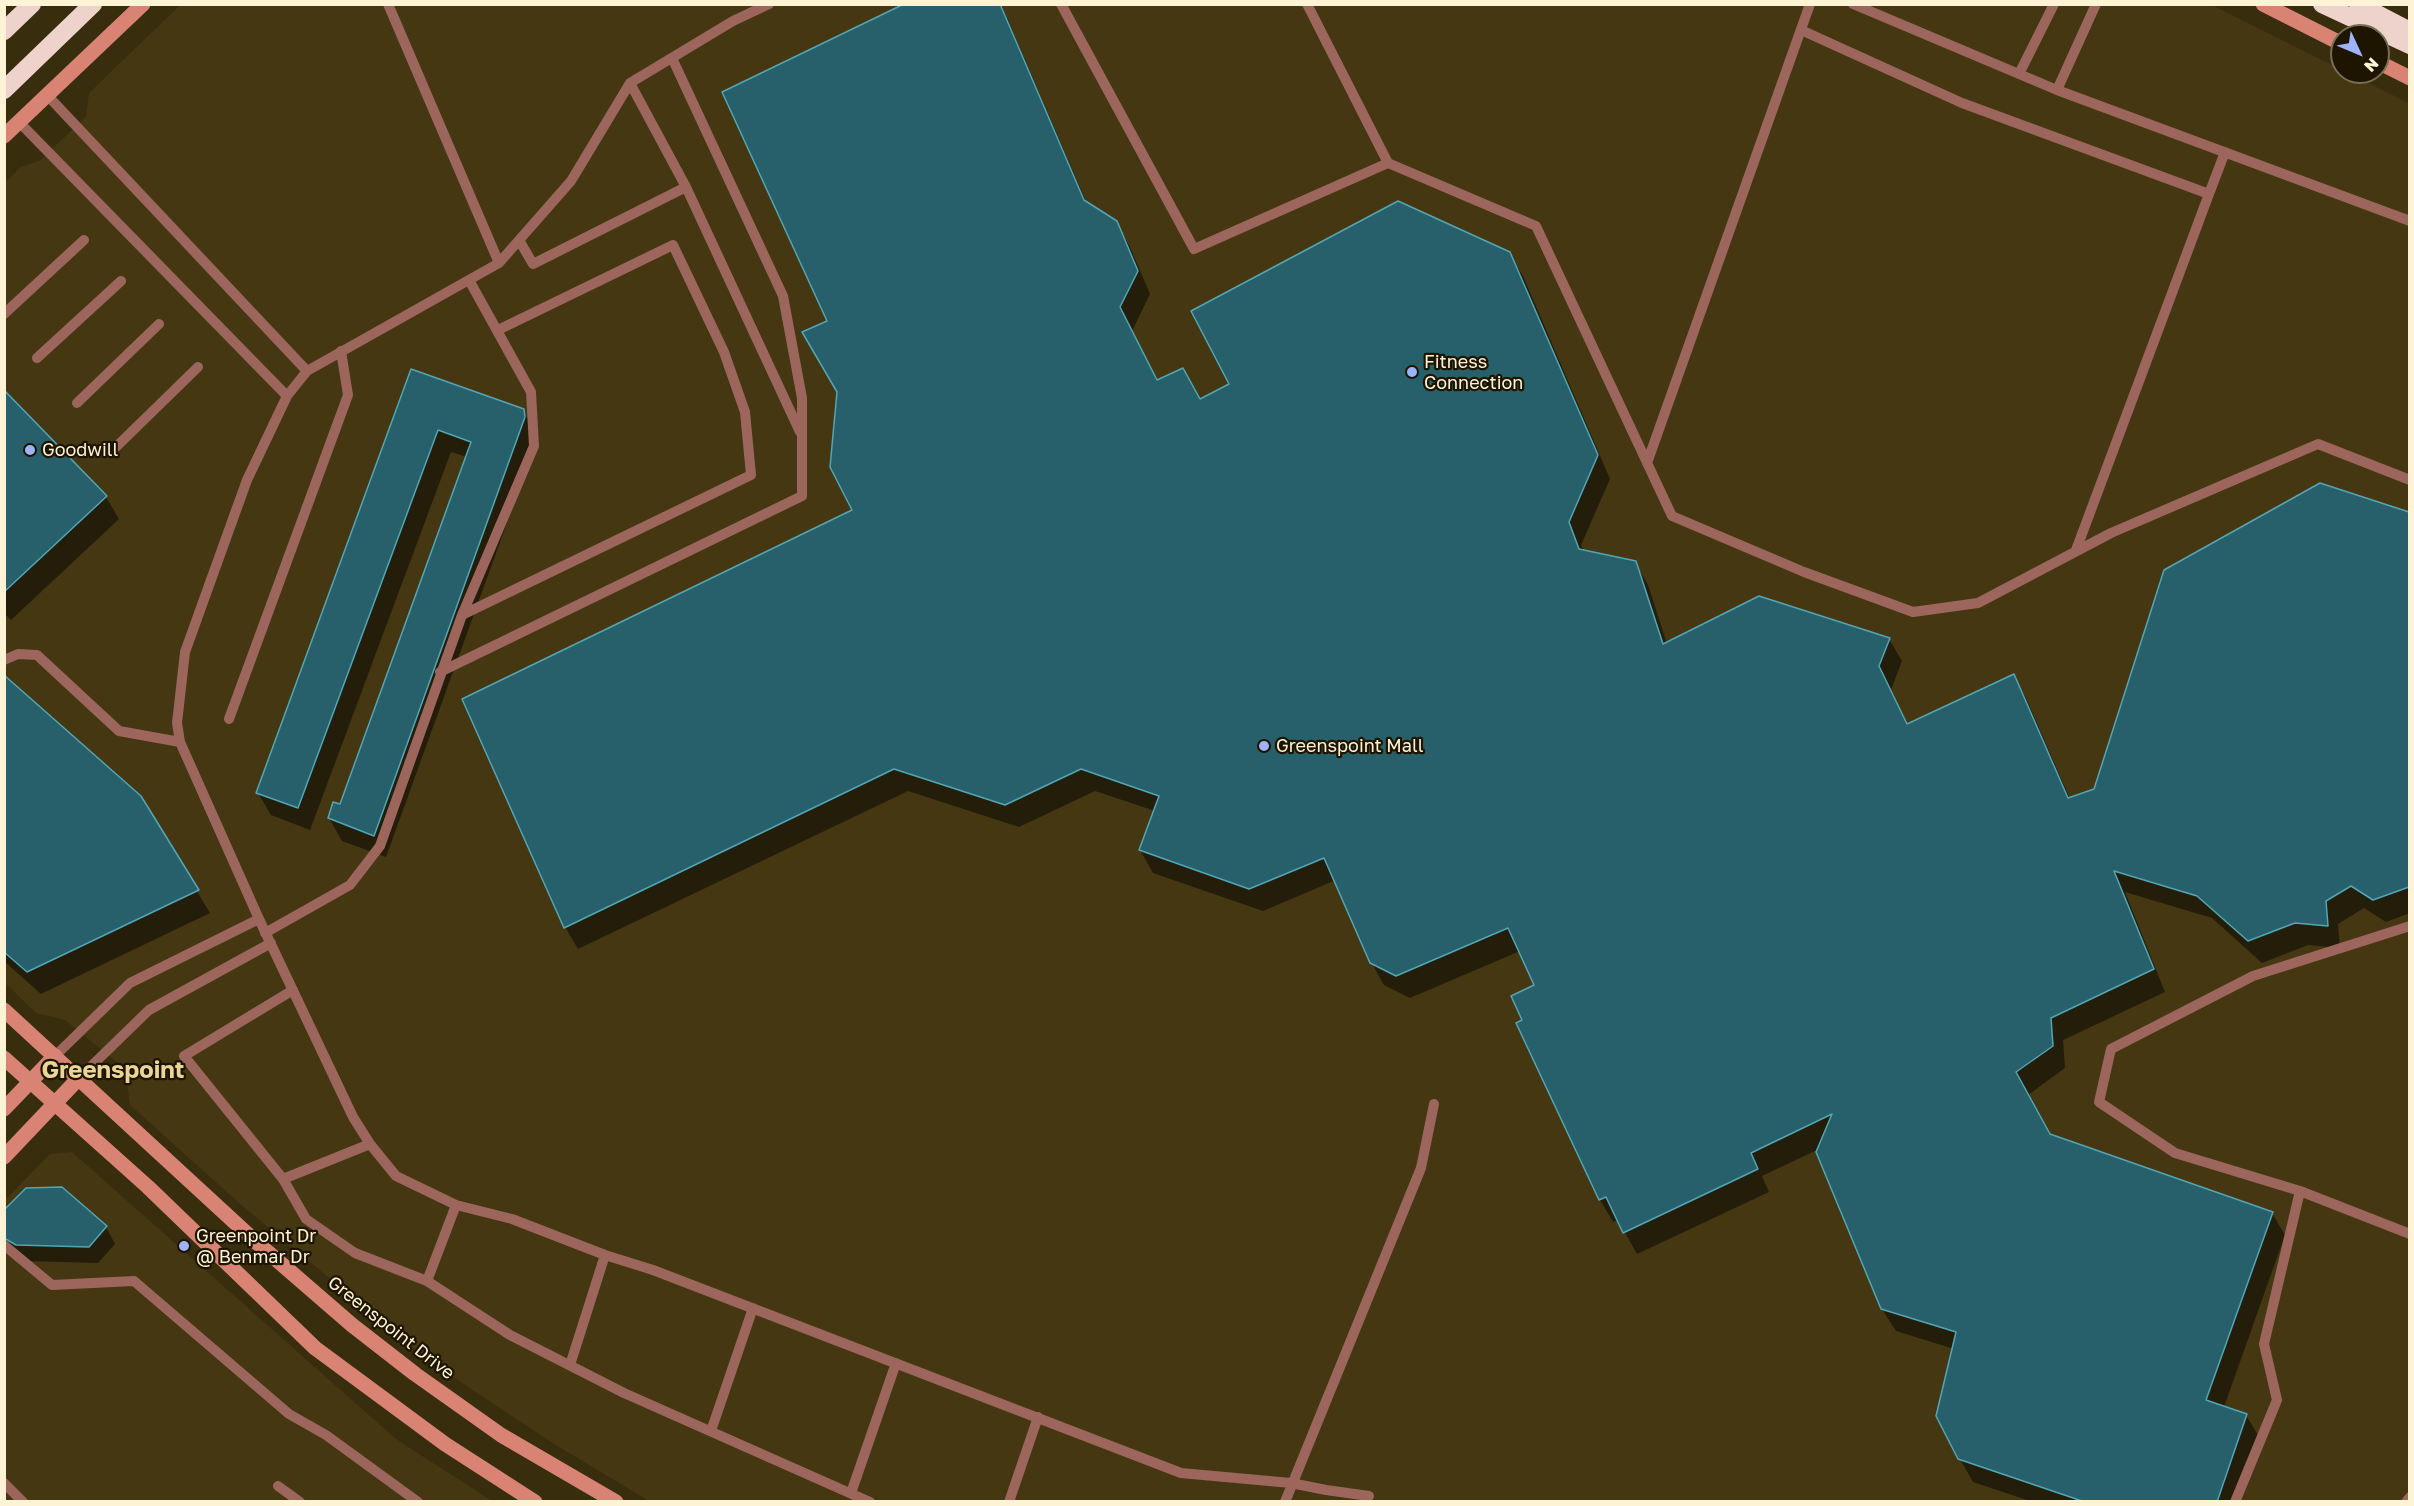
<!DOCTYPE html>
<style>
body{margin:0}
#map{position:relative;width:2414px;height:1506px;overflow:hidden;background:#382d0d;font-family:"Golos Text",sans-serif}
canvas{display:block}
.frame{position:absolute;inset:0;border:6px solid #fef3d5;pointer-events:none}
.north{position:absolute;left:2330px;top:24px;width:60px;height:60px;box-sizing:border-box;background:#1e1500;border:2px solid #786e55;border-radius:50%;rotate:134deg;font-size:16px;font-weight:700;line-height:24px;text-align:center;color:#fef3d5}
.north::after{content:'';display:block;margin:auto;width:21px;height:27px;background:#9db4fd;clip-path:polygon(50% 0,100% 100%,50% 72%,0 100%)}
</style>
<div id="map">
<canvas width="2414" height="1506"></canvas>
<div class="frame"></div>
<div class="north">N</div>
</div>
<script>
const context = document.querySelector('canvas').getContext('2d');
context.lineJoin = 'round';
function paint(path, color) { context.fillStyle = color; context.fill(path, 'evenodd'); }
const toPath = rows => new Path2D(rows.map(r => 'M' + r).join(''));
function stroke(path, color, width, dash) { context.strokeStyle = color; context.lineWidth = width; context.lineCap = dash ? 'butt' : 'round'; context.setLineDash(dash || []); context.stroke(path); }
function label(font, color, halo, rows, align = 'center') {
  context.font = font + ' "Golos Text",sans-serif'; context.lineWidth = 4.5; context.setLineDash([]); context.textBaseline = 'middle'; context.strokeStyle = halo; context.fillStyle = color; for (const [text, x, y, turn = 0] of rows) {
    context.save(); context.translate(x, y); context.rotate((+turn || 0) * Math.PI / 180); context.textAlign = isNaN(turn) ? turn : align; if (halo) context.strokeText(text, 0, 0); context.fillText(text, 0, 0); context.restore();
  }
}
paint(toPath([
 [181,4,2210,4,2342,70,2342,72,2346,72,2409,103,2409,1501,649,1501,559,1447,433,1364,240,1204,130,1105,125,1069,65,1020,36,1013,5,983,4,183,21,167,39,161,86,117,89,93],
 [72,1152,396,1439,492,1501,5,1502,5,1200,50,1154]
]), '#443712');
paint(toPath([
 [907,4,1001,4,1087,204,1116,222,1129,245,1150,294,1132,331,1158,381,1200,401,1509,253,1523,276,1610,479,1581,545,1584,551,1635,562,1648,585,1667,644,1889,639,1902,661,1891,690,1908,725,2014,675,2026,698,2070,799,2096,790,2320,485,2410,514,2410,913,2386,922,2364,908,2338,924,2340,948,2308,945,2262,963,2212,918,2125,892,2165,992,2063,1040,2065,1068,2028,1095,2050,1135,2272,1213,2285,1235,2224,1407,2246,1415,2259,1437,2237,1502,2033,1502,1973,1482,1960,1459,1954,1349,1896,1331,1882,1309,1819,1149,1762,1176,1769,1192,1637,1254,1618,1220,1613,1222,1600,1200,1518,1024,1524,1021,1536,986,1520,951,1410,998,1384,985,1371,962,1336,880,1263,911,1153,873,1140,850,1155,811,1095,791,1019,827,908,791,578,949,565,927,854,511,829,321],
 [412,370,523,411,536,433,537,440,386,857,342,841,329,818,340,806,467,457,451,452,310,830,271,815,258,793],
 [4,392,106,497,119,519,11,620,4,613],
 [4,677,140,797,210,913,41,994,4,961],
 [4,1212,106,1227,115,1244,98,1263,26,1261,4,1245]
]), '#0007');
const building = toPath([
 [904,4,1000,4,1084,200,1117,221,1138,271,1120,307,1157,380,1183,368,1200,399,1229,384,1191,311,1398,201,1510,252,1598,455,1569,522,1579,549,1636,561,1663,644,1759,596,1890,638,1879,666,1907,724,2014,674,2068,798,2094,789,2164,570,2320,483,2409,512,2409,887,2373,900,2351,886,2326,901,2328,926,2295,923,2248,941,2197,896,2114,871,2154,969,2051,1018,2053,1046,2016,1072,2050,1134,2273,1212,2206,1400,2247,1414,2217,1502,2085,1502,1958,1459,1936,1416,1956,1332,1881,1309,1816,1152,1832,1114,1751,1153,1758,1169,1623,1233,1606,1197,1599,1200,1516,1023,1522,1020,1511,996,1534,985,1508,928,1396,976,1370,963,1324,858,1249,889,1139,850,1159,796,1081,769,1005,805,894,769,564,928,462,699,852,510,830,467,837,392,802,332,827,321,722,92,904,4],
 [411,369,524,409,525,417,374,836,328,818,333,802,340,804,471,442,438,430,298,808,256,793,411,369],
 [4,390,107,496,4,592,4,390],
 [4,675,141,796,199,890,27,972,4,952,4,675],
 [62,1187,107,1226,89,1247,16,1245,4,1238,4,1210,26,1188,62,1187]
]);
paint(building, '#27606a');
stroke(building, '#53a6b5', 1.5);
stroke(toPath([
 [388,4,499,263],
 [769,4,733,21,630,83,571,181,499,263,307,371,287,396,247,480,185,652,177,723,180,742,259,919,353,1117,370,1144,396,1176,456,1205,512,1219,605,1255,653,1270,1181,1473,1291,1483,1326,1490,1369,1496],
 [1061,4,1194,249,1388,163,1536,226,1672,516,1804,572,1913,612,1978,603,2111,533,2318,444,2410,480],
 [1307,4,1388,163],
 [1853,4,2057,90,2410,221],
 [1801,30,1962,103,2209,194,2076,550],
 [2019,74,2054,4],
 [630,83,686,187],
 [2057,90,2096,4],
 [47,95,307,371],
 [19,122,287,396],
 [2209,194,2225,152],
 [519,240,533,264,686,187,800,432],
 [4,314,84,240],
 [37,358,121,281],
 [77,403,159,324],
 [116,447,198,367],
 [1647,463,1810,4],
 [462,615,751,475,745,412,724,352,673,245,498,330],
 [4,660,18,654,37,655,119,731,180,742],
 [440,672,802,496,802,398,783,296,672,58],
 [229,719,348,395,341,351],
 [265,933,350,885,380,846,462,615,534,446,531,392,469,280],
 [293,990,184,1056,283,1179,306,1219,355,1253,427,1281,510,1335,624,1393,870,1502],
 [55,1056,130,983,259,919],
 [79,1078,149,1010,271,943],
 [283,1179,370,1144],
 [2300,1191,2410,1234],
 [4,1245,52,1285,134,1281,289,1414,326,1435,418,1502],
 [427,1281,456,1205],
 [570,1365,605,1255],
 [711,1431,753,1308],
 [4,1483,23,1502],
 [278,1486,300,1502],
 [851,1493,896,1363],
 [1009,1502,1038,1417],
 [1285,1502,1421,1168,1434,1104],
 [2235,1502,2277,1400,2264,1344,2300,1191,2175,1153,2099,1102,2111,1049,2253,976,2410,926],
 [2406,1502,2410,1497]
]), '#9c665c', 10);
stroke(toPath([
 [2263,4,2342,44],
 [2378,62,2410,78],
 [4,136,143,4],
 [4,1010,255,1241,352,1325,415,1374,501,1435,616,1502],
 [4,1058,148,1187,315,1348,445,1444,535,1502],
 [4,1109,55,1056],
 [4,1157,79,1078]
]), '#d98374', 15);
stroke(toPath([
 [2322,4,2410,45],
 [2358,4,2410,31],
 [4,31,32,4],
 [4,90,93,4]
]), '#eed2cc', 18);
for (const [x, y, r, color] of [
 [1412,372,6,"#9db4fd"],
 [30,450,6,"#9db4fd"],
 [1264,746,6,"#9db4fd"],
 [184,1246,6,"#9db4fd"]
]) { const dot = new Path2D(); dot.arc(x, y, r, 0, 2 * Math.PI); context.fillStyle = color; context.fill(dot); stroke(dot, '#1e1500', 2); }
label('18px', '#fef3d5', '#1e1500', [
 ["Fitness",1424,362],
 ["Connection",1424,383],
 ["Goodwill",42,450],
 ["Greenspoint Mall",1276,746],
 ["Greenpoint Dr",196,1236],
 ["@ Benmar Dr",196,1257]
], 'left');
label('18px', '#fef3d5', '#1e1500', [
 ["Greenspoint Drive",391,1328,38]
]);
label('bold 24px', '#ead496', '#1e1500', [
 ["Greenspoint",113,1070]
]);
</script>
